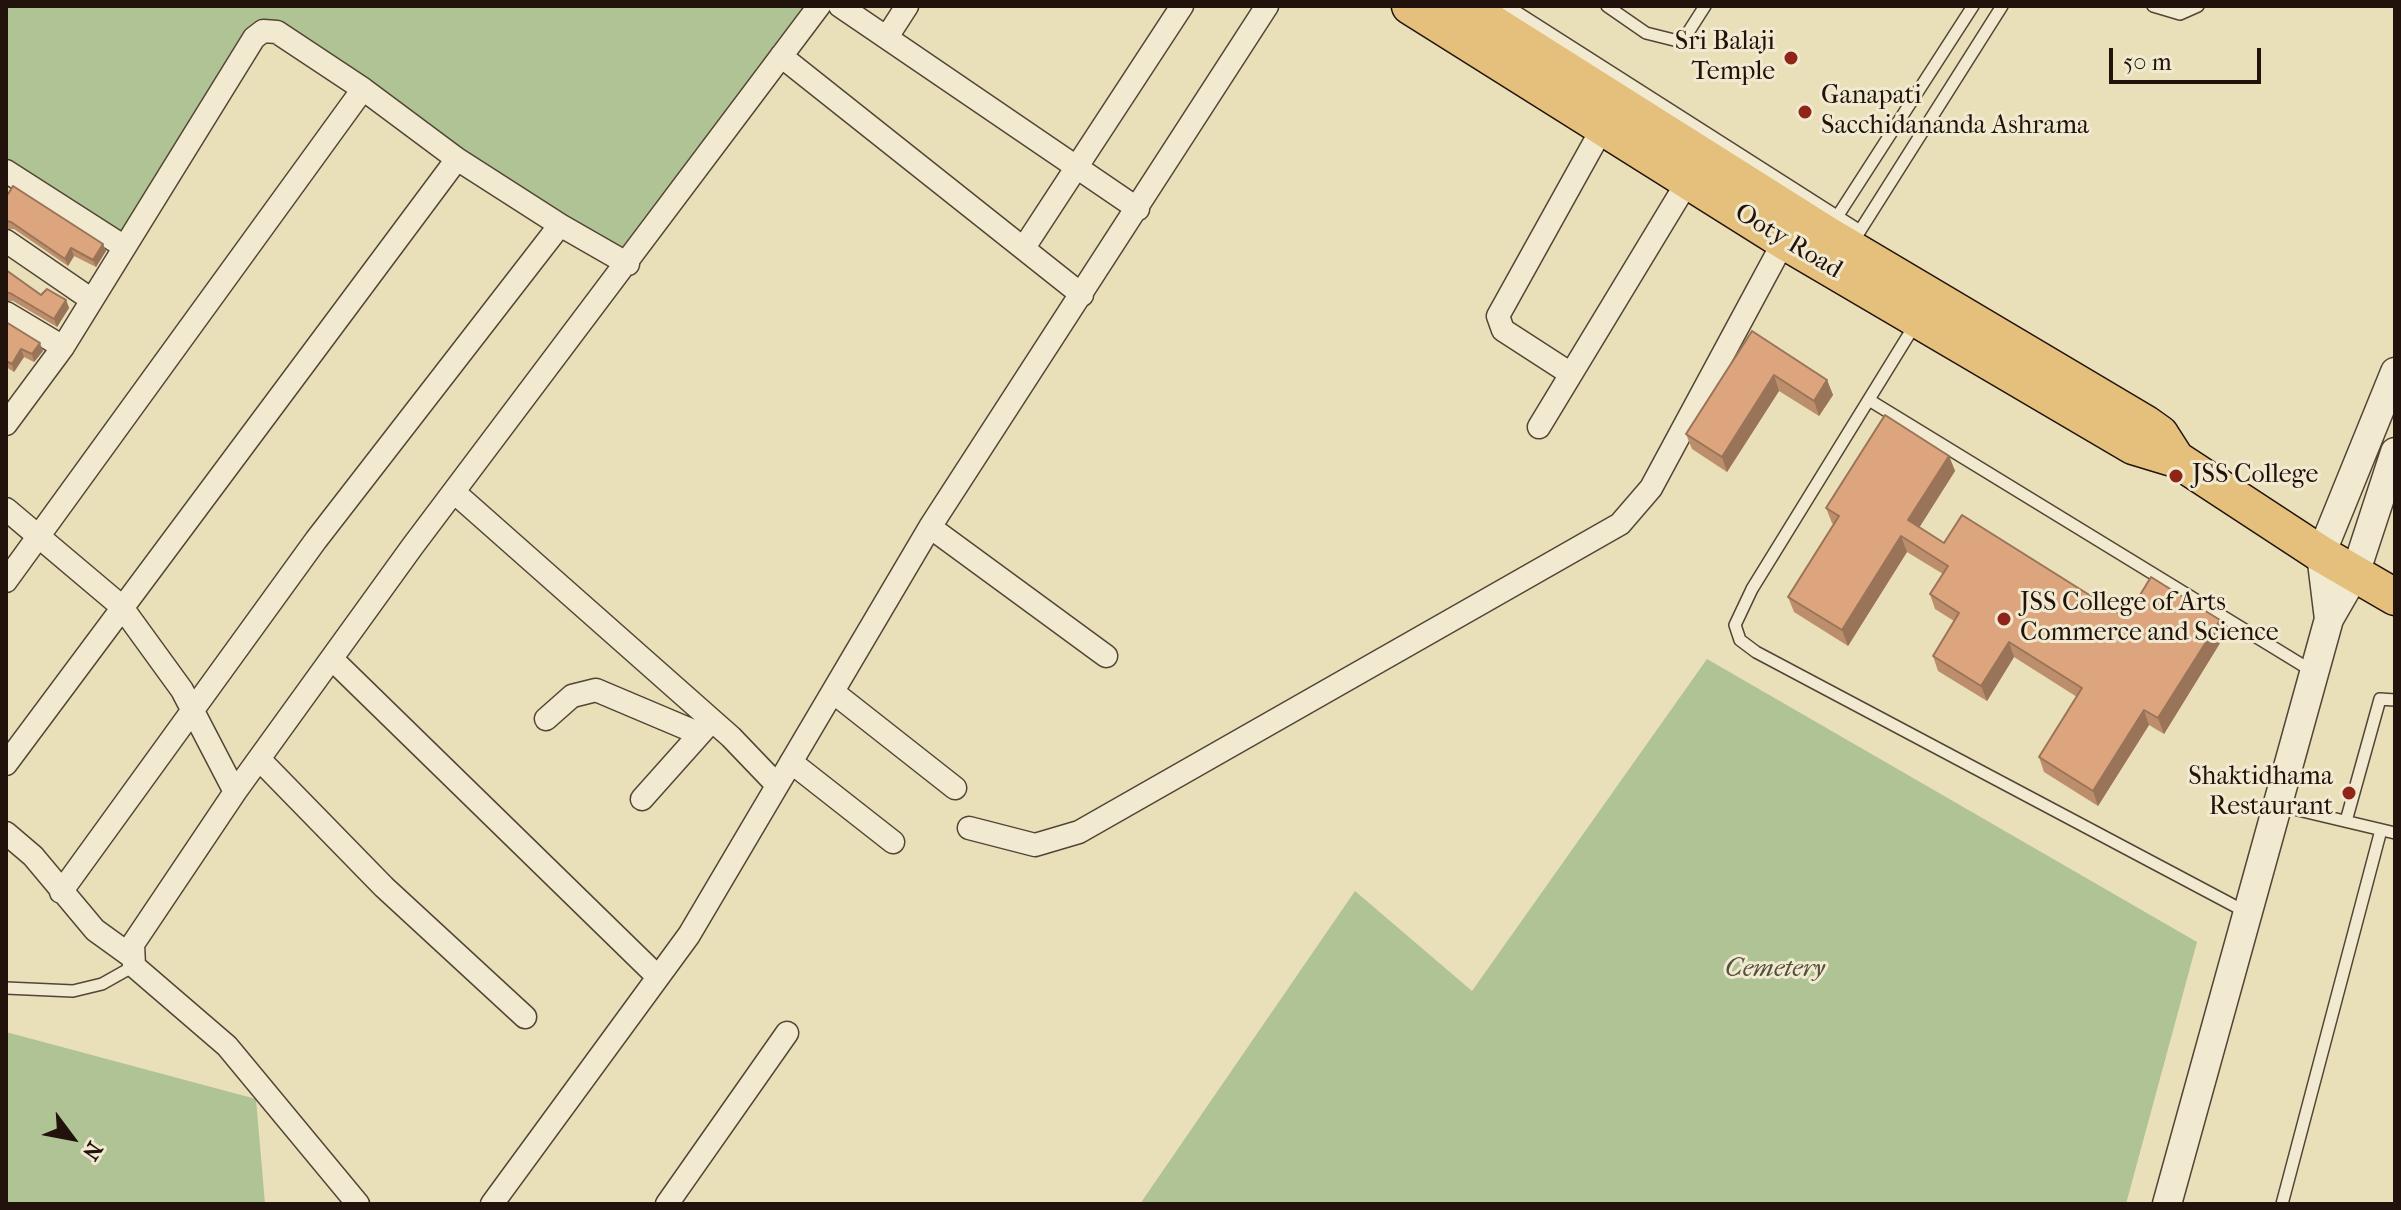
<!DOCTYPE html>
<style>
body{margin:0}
#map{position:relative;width:2401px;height:1210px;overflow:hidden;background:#e9dfb8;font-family:"IM FELL French Canon",serif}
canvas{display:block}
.frame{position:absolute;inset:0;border:8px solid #21120b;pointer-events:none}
.north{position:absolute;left:32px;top:1098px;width:80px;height:80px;-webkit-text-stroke:6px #f1ead1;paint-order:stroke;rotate:122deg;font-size:22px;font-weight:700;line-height:32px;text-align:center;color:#21120b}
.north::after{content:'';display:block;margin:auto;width:28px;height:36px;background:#21120b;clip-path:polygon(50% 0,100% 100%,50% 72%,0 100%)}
.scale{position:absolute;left:2109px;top:48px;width:152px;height:36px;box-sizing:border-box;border:4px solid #21120b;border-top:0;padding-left:10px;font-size:24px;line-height:28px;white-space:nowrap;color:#21120b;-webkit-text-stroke:6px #f1ead1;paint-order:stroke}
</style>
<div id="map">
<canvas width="2401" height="1210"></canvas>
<div class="frame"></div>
<div class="north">N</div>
<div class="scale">50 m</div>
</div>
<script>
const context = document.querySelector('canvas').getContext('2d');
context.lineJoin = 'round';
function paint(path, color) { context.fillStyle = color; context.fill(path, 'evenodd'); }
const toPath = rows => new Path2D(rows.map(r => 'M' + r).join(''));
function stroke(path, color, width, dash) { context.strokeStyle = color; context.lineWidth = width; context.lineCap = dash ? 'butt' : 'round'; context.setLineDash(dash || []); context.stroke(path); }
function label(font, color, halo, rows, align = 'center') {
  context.font = font + ' "IM FELL French Canon",serif'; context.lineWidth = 6; context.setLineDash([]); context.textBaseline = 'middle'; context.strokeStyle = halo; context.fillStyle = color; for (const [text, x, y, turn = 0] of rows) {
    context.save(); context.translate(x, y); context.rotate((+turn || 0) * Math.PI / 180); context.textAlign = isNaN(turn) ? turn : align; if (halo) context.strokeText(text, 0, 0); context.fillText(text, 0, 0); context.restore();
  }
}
paint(toPath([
 [6,6,813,6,628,264,263,31,122,237,6,166],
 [1707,659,2197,942,2126,1204,1140,1204,1355,891,1472,991],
 [6,1032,256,1099,265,1204,6,1204]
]), '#b0c394');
const service = toPath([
 [1507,6,1860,231],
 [1607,6,1646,33,1682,42,1705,6],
 [2153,6,2180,14,2198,6],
 [1835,220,1973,6],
 [1856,237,2002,6],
 [1916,323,1752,589,1735,625,1740,640,1756,652,2246,912],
 [1869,400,2312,671],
 [2277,805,2395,833],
 [2346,821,2380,699,2395,700],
 [6,988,73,991,102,984,134,966],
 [2282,1204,2381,830]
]);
const minor = toPath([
 [840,6,1138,209],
 [887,37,907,6],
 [781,56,1082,295],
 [6,171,123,246],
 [6,241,92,300],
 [1025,246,1182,6],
 [6,313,63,347],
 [1571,374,1503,330,1498,316,1603,127],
 [6,424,63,347,254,38,263,31,277,32,363,89,457,159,560,225,628,264],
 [1539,427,1688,181],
 [454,492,731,737,777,785],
 [6,509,121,606,182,690,235,792],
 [930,527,1106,656],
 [6,581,363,89],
 [332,659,657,976],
 [833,692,955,788],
 [546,719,572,696,596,690,700,734],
 [260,760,384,887,525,1017],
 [791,762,893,842],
 [6,764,457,159],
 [642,799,708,725],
 [969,828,1035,845,1079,832,1620,524,1651,488,1784,241],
 [6,833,33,856,95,930,131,956],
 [61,892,316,540,560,225],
 [358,1204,227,1046,134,966,133,944,235,792,412,547,819,6],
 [492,1204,689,935,930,527,1267,6],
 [667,1204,787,1033]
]);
const tertiary = toPath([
 [2329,619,2321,554,2395,372],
 [2167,1204,2329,619,2355,574,2395,452]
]);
const primary = toPath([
 [1410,6,1784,241,2133,446,2176,459,2321,554,2395,597],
 [1465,6,1826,234,2146,424,2160,434,2176,459]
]);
stroke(service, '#534536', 14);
stroke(minor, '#534536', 25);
stroke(tertiary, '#534536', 31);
stroke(primary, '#21120b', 39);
stroke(service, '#f1ead1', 11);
stroke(minor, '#f1ead1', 22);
stroke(tertiary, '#f1ead1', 28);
stroke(primary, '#e4c07c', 36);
paint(toPath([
 [6,192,103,244,106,251,96,267,74,256,68,266,14,229,6,229],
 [6,270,41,295,66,300,69,308,57,327,13,301,6,301],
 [6,322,43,351,34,362,24,357,14,372,6,367],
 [1752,331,1827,380,1833,395,1819,416,1779,391,1727,472,1692,449,1686,434],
 [1949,456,1955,471,1919,527,1944,543,2126,618,2220,620,2225,635,2164,734,2149,725,2098,806,2044,772,2039,757,2077,697,2014,657,1987,701,1938,671,1933,656,1954,621,1935,609,1930,594,1943,574,1907,552,1848,646,1794,612,1788,597,1834,525,1832,523,1826,508]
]), '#bd8e6c');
paint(toPath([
 [103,244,106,251,96,267,93,260],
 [71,248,74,256,68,266,65,259],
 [66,300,69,308,57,327,54,319],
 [40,343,43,351,34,362,32,354],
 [21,349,24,357,14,372,12,364],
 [1774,375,1779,391,1727,472,1722,457],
 [1827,380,1833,395,1819,416,1814,401],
 [1949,456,1955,471,1914,536,1908,520],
 [1901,536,1907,552,1848,646,1842,630],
 [2220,620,2225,635,2164,734,2158,718],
 [2009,642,2014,657,1987,701,1981,686],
 [2144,710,2149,725,2098,806,2093,791]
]), '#9a7458');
const building = toPath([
 [13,186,103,244,93,260,71,248,65,259,11,222,6,221,6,192,8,194,13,186],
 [6,270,41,295,47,289,66,300,54,319,10,293,6,293,6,270],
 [6,322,40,343,32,354,21,349,12,364,6,361,6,322],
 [1752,331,1827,380,1814,401,1774,375,1722,457,1686,434,1752,331],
 [1885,415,1949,456,1908,520,1944,543,1962,515,2126,618,2151,577,2220,620,2158,718,2144,710,2093,791,2039,757,2082,688,2009,642,1981,686,1933,656,1959,613,1930,594,1948,566,1901,536,1842,630,1788,597,1839,516,1826,508,1885,415]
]);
paint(building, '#dca57d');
stroke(building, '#9a7458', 2);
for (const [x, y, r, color] of [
 [1791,58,8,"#8f2418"],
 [1805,112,8,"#8f2418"],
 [2176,476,8,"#8f2418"],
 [2004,619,8,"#8f2418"],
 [2349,793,8,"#8f2418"]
]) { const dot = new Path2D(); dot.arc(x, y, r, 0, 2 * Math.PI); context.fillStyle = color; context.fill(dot); stroke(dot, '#f1ead1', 3); }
label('26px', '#21120b', '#f1ead1', [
 ["Sri Balaji",1775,43,"right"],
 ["Temple",1775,73,"right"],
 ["Ganapati",1821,97],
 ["Sacchidananda Ashrama",1821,127],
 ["JSS College",2192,476],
 ["JSS College of Arts",2020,604],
 ["Commerce and Science",2020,634],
 ["Shaktidhama",2333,778,"right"],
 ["Restaurant",2333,808,"right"]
], 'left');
label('26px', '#21120b', '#f1ead1', [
 ["Ooty Road",1788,242,31]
]);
label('italic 26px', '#53503b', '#f1ead1', [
 ["Cemetery",1775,970]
]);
</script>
